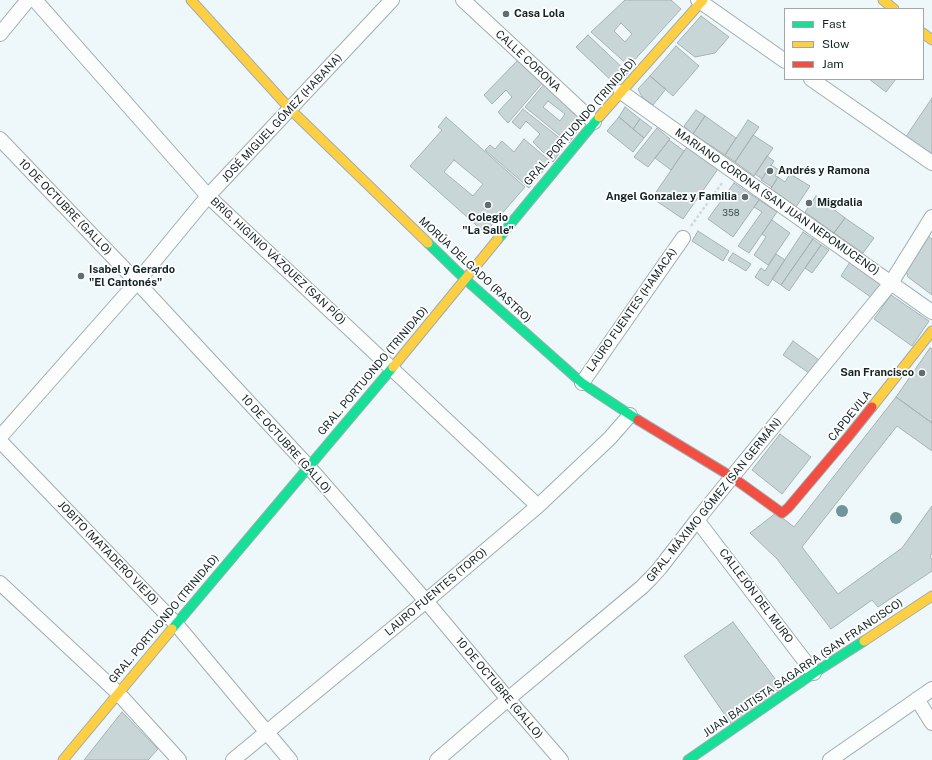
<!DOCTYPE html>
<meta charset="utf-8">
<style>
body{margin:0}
#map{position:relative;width:932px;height:760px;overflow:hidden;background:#eef8fa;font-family:"Public Sans",sans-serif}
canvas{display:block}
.legend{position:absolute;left:784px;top:8px;width:140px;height:72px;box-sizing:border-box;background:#fff;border:1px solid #a1a7a9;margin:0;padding:5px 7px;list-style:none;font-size:12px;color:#132427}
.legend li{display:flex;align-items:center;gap:8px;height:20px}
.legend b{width:20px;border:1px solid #a1a7a9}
</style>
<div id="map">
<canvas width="932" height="760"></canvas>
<ul class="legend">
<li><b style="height:5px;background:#16e098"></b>Fast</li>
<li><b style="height:5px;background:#ffcf43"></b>Slow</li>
<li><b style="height:5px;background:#f24e42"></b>Jam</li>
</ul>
</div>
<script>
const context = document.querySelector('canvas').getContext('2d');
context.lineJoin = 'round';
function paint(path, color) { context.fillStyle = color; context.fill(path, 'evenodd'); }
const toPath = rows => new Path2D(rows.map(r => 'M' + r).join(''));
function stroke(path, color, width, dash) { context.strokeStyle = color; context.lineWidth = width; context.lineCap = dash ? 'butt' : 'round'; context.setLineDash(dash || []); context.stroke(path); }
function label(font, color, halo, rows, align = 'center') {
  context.font = font + ' "Public Sans",sans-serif'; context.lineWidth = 3.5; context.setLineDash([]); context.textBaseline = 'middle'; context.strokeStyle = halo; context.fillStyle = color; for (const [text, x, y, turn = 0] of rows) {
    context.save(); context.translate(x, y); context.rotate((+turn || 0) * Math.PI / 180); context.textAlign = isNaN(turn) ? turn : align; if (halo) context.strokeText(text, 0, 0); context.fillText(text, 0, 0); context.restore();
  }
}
const building = toPath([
 [625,0,671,0,681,9,629,66,591,32,625,0],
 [621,23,632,34,625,42,614,31,621,23],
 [701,16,729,37,715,53,695,57,677,43,701,16],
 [588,35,628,73,617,86,576,47,588,35],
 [676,46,699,66,673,96,650,76,676,46],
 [519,59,544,81,508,123,498,112,512,97,506,90,492,104,484,95,519,59],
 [650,76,666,89,653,105,642,97,638,89,650,76],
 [869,79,896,79,886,92,869,79],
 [546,82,587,117,569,143,525,107,546,82],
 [548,101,565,114,560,121,543,107,548,101],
 [932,98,932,157,905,138,932,98],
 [625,107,640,119,633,129,619,117,625,107],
 [523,109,566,143,553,162,533,142,540,134,526,121,520,129,512,122,523,109],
 [696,110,705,116,693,134,684,126,696,110],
 [705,116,736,138,725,155,693,134,705,116],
 [446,117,525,187,485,233,410,166,442,130,438,127,446,117],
 [454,160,483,184,473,196,444,172,454,160],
 [619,117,644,138,633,152,607,131,619,117],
 [640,119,652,128,644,138,633,129,640,119],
 [748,120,759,127,735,162,725,155,748,120],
 [657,128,670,139,648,167,634,157,657,128],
 [753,135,773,148,754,176,735,162,753,135],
 [524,139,551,162,529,188,485,150,490,145,495,149,502,141,514,152,524,139],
 [669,140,684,151,671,170,655,158,669,140],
 [687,147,718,169,683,219,652,198,687,147],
 [767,156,774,161,762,179,755,174,767,156],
 [771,165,779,170,775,176,778,177,772,187,761,180,771,165],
 [790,174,810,186,796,207,770,190,778,177,785,182,790,174],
 [734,183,759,200,733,237,708,219,734,183],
 [816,196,845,218,834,233,805,212,816,196],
 [759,200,777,212,749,253,738,246,762,212,754,207,759,200],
 [845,218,874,238,863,253,834,233,845,218],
 [772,220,790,233,768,265,754,255,766,237,762,234,772,220],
 [698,231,729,251,723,261,692,241,698,231],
 [803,232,813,239,781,285,772,279,803,232],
 [928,236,932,239,932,295,908,277,905,268,928,236],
 [813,239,821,245,789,291,781,285,813,239],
 [821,245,829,250,812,273,805,268,821,245],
 [733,253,751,264,746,271,728,260,733,253],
 [776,254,785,260,768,286,755,277,761,268,765,271,776,254],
 [850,262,881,284,872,298,841,276,850,262],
 [891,295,929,321,912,346,874,319,891,295],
 [793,341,819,360,809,373,783,355,793,341],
 [930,348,932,349,932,423,896,397,930,348],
 [896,397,932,423,932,451,897,426,802,547,838,594,902,548,932,506,932,554,930,556,932,560,932,571,878,607,872,600,831,629,777,559,750,533,776,513,794,527,896,397],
 [780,434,811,457,782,494,752,470,780,434],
 [733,622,784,691,732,725,684,656,733,622],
 [122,712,158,749,148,760,84,760,122,712]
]);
paint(building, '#c9d6d8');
stroke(building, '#a6b3b5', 1);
const street = toPath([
 [35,0,208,196,538,506],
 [463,0,594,122],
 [698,0,785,61],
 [0,34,28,0],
 [811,79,932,163],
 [621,92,932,312],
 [0,139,137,282,308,466,426,601,508,699,561,760],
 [582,383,683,238],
 [0,437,137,282,208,196,392,0],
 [0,441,176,624,290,760],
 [697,520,814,673],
 [0,583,118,693,179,760],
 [917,699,932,723],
 [233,760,426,601,538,506,610,438,630,415],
 [437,760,508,699,642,587,651,578,660,568,697,520,732,477,891,283,932,217],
 [830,760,932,689]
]);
const fast = toPath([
 [498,239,599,117],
 [428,243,465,279,582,383,638,420],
 [172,629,393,367],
 [688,760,814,673,864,641]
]);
const slow = toPath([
 [191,0,290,109,428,243],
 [883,0,894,9],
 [923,33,932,40],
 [599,117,703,0],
 [393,367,498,239],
 [872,407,932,331],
 [864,641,932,596],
 [63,760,172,629]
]);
const jam = toPath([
 [638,420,732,477,782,513,788,508,848,437,872,407]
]);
stroke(street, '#a1adaf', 16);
stroke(fast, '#a1adaf', 11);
stroke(slow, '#a1adaf', 11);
stroke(jam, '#a1adaf', 11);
stroke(toPath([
 [691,226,722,183]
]), '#d4d8d8', 2.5, [3, 2]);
stroke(street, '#fcfefe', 14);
stroke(fast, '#16e098', 9);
stroke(slow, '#ffcf43', 9);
stroke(jam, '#f24e42', 9);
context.fillStyle = '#6f969a';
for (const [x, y] of [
 [842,511],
 [896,518]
]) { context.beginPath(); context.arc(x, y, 6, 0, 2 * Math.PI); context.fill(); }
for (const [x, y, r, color] of [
 [506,14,4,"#606e71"],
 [770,171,4,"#606e71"],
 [745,197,4,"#606e71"],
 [809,203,4,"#606e71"],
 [488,205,4,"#606e71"],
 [81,276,4,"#606e71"],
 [922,373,4,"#606e71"]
]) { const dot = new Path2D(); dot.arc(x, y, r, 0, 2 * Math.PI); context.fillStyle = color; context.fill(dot); stroke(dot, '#fff', 1.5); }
label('9px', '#405053', null, [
 ["358",731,213]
]);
label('bold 11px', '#132427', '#fff', [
 ["Casa Lola",514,14],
 ["Andrés y Ramona",778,171],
 ["Angel Gonzalez y Familia",737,197,"right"],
 ["Migdalia",817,203],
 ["Colegio",488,218,"center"],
 ["\"La Salle\"",488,231,"center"],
 ["Isabel y Gerardo",89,270],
 ["\"El Cantonés\"",89,283],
 ["San Francisco",914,373,"right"]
], 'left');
label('11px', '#132427', '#fff', [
 ["CALLE CORONA",528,61,43],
 ["JOSÉ MIGUEL GÓMEZ (HABANA)",282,118,-47],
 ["GRAL. PORTUONDO (TRINIDAD)",580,122,-49],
 ["MARIANO CORONA (SAN JUAN NEPOMUCENO)",777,202,35],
 ["10 DE OCTUBRE (GALLO)",65,207,46],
 ["BRIG. HIGINIO VÁZQUEZ (SAN PÍO)",278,261,43],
 ["MORÚA DELGADO (RASTRO)",475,270,43],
 ["LAURO FUENTES (HAMACA)",632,310,-55],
 ["GRAL. PORTUONDO (TRINIDAD)",373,371,-50],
 ["CAPDEVILA",850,416,-51],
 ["10 DE OCTUBRE (GALLO)",286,444,48],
 ["GRAL. MÁXIMO GÓMEZ (SAN GERMÁN)",714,500,-51],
 ["JOBITO (MATADERO VIEJO)",108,553,46],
 ["LAURO FUENTES (TORO)",436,592,-40],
 ["CALLEJÓN DEL MURO",756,596,53],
 ["GRAL. PORTUONDO (TRINIDAD)",164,619,-50],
 ["JUAN BAUTISTA SAGARRA (SAN FRANCISCO)",803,668,-34],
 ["10 DE OCTUBRE (GALLO)",499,688,50]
]);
</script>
